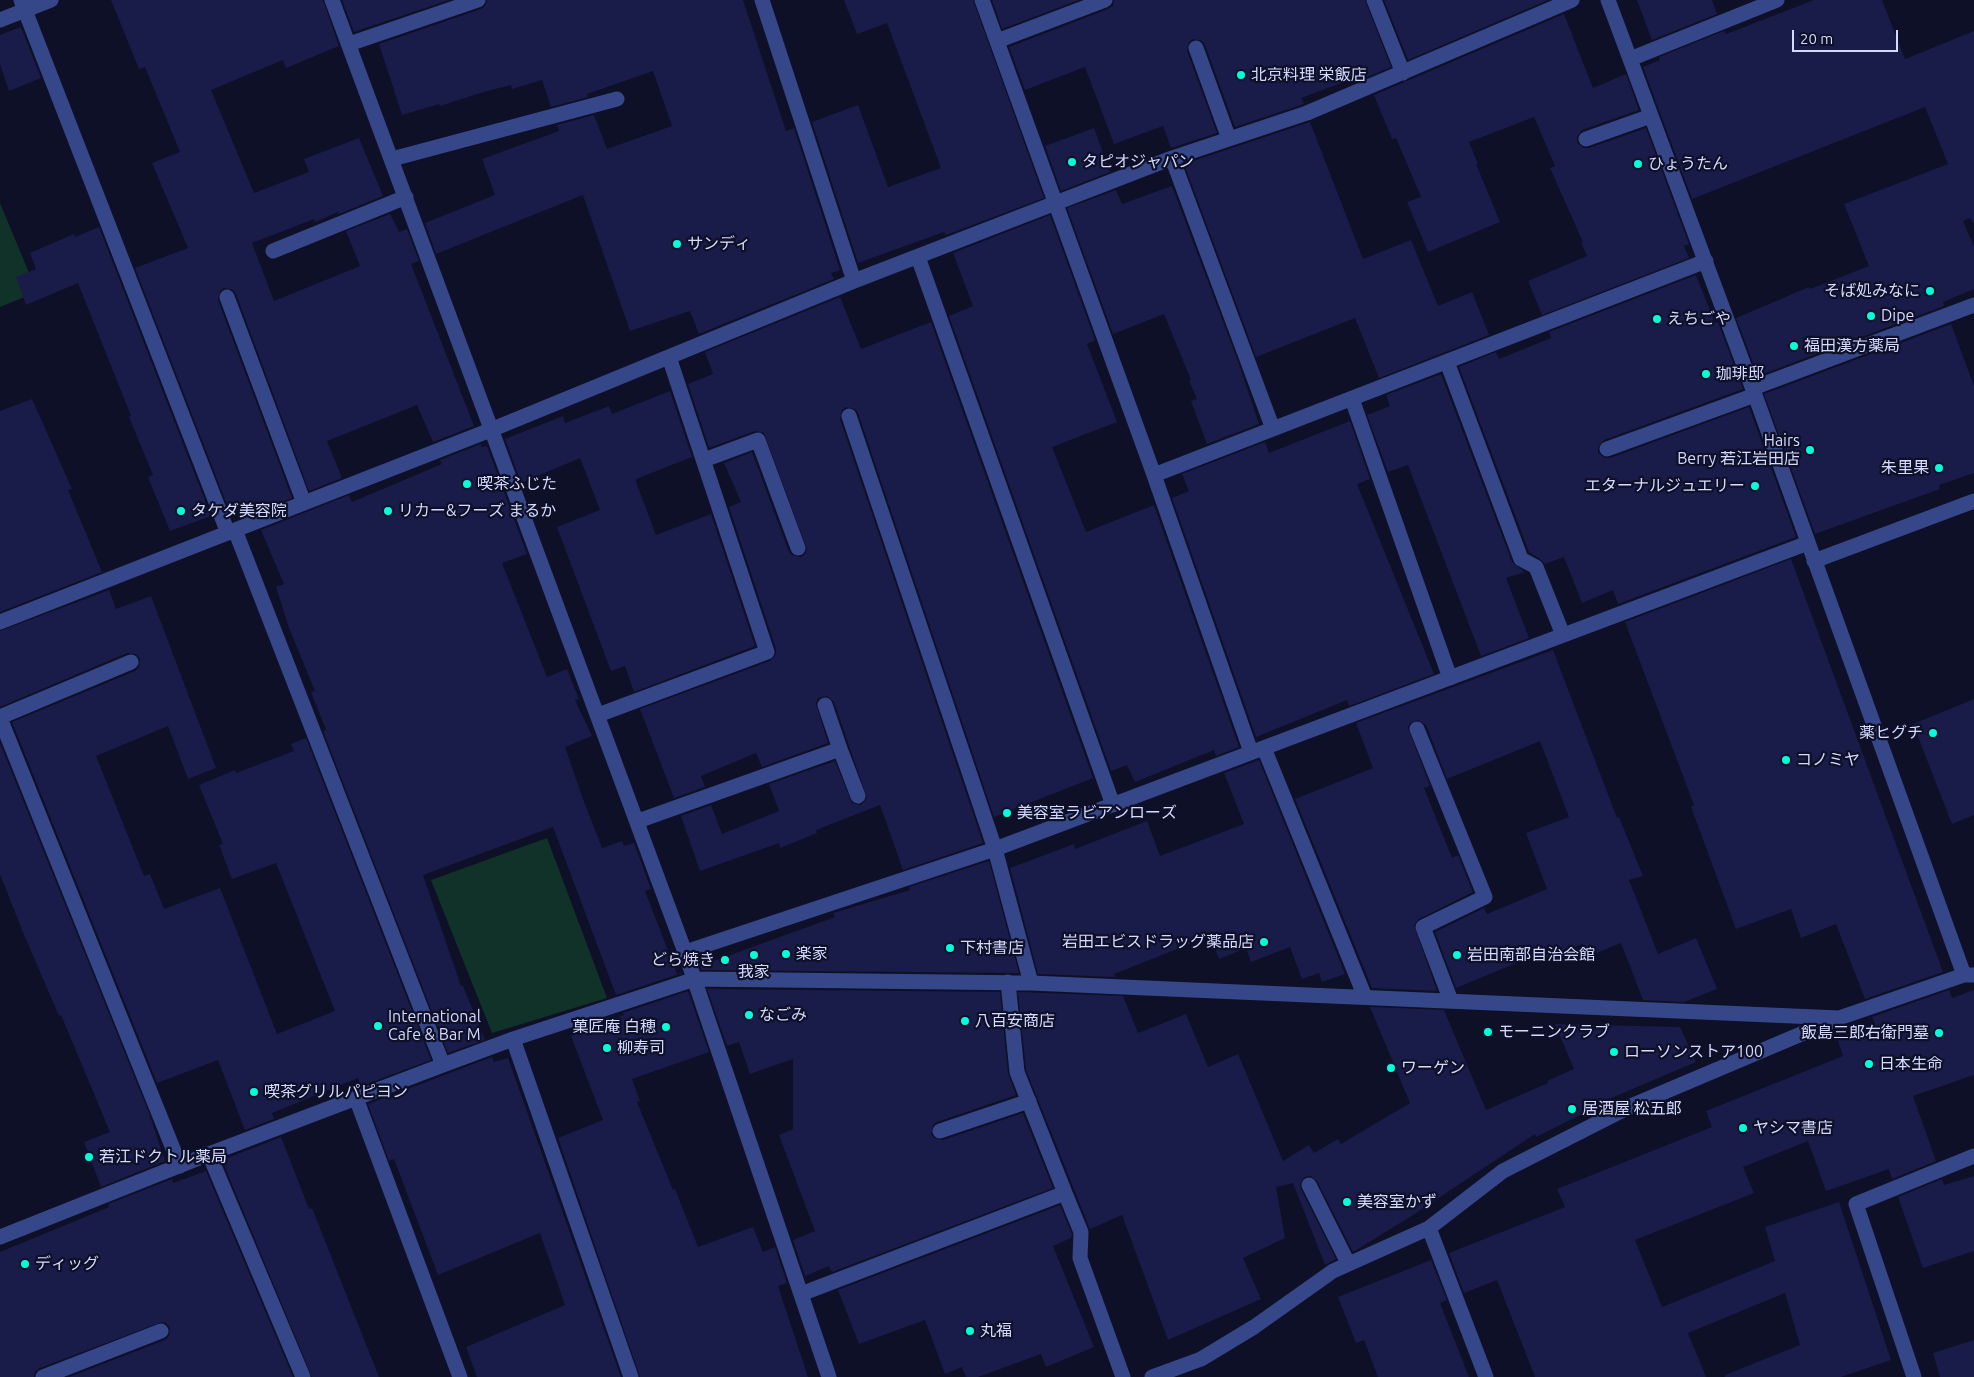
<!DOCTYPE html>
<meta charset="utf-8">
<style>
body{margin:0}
#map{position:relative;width:1974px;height:1377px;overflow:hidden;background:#0e1027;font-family:Ubuntu,sans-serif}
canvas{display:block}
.scale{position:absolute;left:1792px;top:30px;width:106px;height:22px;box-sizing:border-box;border:2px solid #d4daff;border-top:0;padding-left:6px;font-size:15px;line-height:18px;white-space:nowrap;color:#d4daff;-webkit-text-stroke:4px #0e1027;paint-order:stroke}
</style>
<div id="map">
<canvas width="1974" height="1377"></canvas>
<div class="scale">20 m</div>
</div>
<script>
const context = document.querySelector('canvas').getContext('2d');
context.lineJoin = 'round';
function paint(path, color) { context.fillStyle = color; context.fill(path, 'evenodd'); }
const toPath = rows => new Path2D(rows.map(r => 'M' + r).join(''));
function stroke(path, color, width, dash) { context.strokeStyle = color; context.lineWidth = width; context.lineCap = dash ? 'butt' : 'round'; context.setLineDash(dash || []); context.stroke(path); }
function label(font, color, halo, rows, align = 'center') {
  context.font = font + ' Ubuntu,"Noto Sans JP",sans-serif'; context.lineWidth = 4.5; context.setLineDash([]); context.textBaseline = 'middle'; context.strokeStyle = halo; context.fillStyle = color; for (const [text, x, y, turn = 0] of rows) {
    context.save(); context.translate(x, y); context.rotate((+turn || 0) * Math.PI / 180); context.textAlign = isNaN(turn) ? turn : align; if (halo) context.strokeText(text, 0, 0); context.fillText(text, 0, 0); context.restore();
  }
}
paint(toPath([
 [0,203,37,292,0,307],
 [547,838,607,998,492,1033,431,880]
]), '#113228');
paint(toPath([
 [111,0,323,0,339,46,286,68,283,60,211,90,254,193,309,172,304,159,359,138,383,196,339,214,338,212,315,222,314,219,252,243,274,301,360,266,346,231,390,214,399,232,407,229,419,261,411,264,474,426,433,442,417,405,327,441,342,478,309,491,236,294,233,290,224,288,220,291,218,300,292,498,254,512,250,502,229,510,135,268,188,248,152,163,180,152,145,67,139,69],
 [342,0,449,0,354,32],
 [487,0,743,0,786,131,794,128,840,270,831,273,834,279,699,334,690,311,630,331,583,195,436,254,425,223,495,195,482,159,559,131,557,125,594,115,607,149,672,126,653,71,587,94,588,97,551,107,542,80,512,89,511,85,487,91,440,106,439,104,402,115,379,44,481,9,485,6],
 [844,0,973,0,1044,198,946,235,944,232,858,263,812,122,858,105,888,187,941,168,887,23,857,34],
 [992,0,1079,0,1002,29],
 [1114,0,1365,0,1391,67,1367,77,1365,74,1301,98,1304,104,1235,127,1205,45,1202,41,1193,39,1189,42,1187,51,1217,133,1171,148,1163,126,1114,144,1085,67,1025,90,1009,47,1108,9,1113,6],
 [1384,0,1548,0,1408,60],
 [1637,0,1712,0,1717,14,1652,40],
 [1814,0,1882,0,1905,59,1974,31,1974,224,1970,218,1963,221,1974,247,1974,289,1943,302,1944,306,1758,376,1736,318,1809,287,1810,289,1869,266,1844,204,1948,164,1925,107,1692,199,1643,67,1660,60,1659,57,1724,31,1726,34],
 [1564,14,1593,88,1626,74,1639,110,1582,130,1577,137,1577,143,1584,148,1589,148,1646,128,1689,244,1684,246,1689,258,1542,315,1528,281,1587,256,1581,242,1583,242,1550,168,1555,166,1534,117,1469,142,1478,164,1476,164,1500,222,1428,252,1407,202,1421,197,1396,138,1392,139,1374,95],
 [21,27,41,78,9,91,0,64,0,35],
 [1310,122,1363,259,1411,240,1438,306,1472,292,1489,335,1379,378,1355,318,1256,357,1184,164],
 [1094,128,1110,172,1061,191,1045,146],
 [1172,186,1239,364,1259,424,1207,444,1191,401,1197,399,1189,381,1191,380,1164,314,1113,334,1067,208,1116,190,1122,204],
 [1050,215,1095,340,1087,344,1117,422,1052,447,1086,532,1154,505,1239,747,1216,756,1214,750,1135,782,1127,765,1111,771,949,316,973,306,953,253],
 [99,227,211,516,170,531,148,477,153,475,129,417,131,416,78,283,26,305,16,277,36,269,30,253,74,234,75,237],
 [1696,275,1715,323,1718,322,1743,389,1604,440,1598,447,1598,453,1605,458,1610,458,1749,407,1796,537,1618,604,1613,590,1582,603,1564,557,1545,564,1540,559,1529,552,1459,367,1496,352,1499,359,1551,338,1549,332],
 [840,297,861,349,931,322,1093,778,994,817,858,413,855,409,846,407,842,410,840,419,983,843,903,870,880,805,816,830,817,833,780,848,779,843,700,871,681,816,711,805,722,834,779,811,769,784,835,761,852,803,861,805,867,798,834,702,827,696,818,698,816,704,828,743,762,767,756,753,701,776,705,787,674,798,640,709,770,661,776,654,776,649,729,507,741,502,724,463,752,452,789,552,792,555,801,557,805,554,807,549,764,433,755,431,709,448,688,384,713,374,705,352],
 [1951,324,1974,386,1974,473,1939,485,1940,489,1815,534,1764,394],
 [1441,374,1512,562,1525,572,1506,578,1529,638,1481,656,1408,465,1388,472,1367,415,1390,406,1386,395],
 [670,391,692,457,636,479,636,482,656,535,711,514,755,646,634,692,625,666,611,671,557,527,600,510,580,458,521,483,505,439,563,416,565,423,609,406,612,414],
 [32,399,72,489,68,490,102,572,0,612,0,411],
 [1350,421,1370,479,1357,484,1434,674,1349,706,1347,700,1256,737,1172,498,1189,491,1182,474,1265,442,1269,453],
 [481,444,482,447,487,446,527,554,502,563,547,677,567,669,579,699,575,700,592,736,565,747,583,799,602,848,622,841,624,846,634,843,651,889,645,891,677,974,682,972,682,973,616,995,553,827,423,875,461,986,463,986,485,1040,448,1053,323,731,326,730,311,692,315,691,289,628,276,587,284,584,261,530,349,495,352,502,442,464,440,460],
 [1791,559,1943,972,1865,999,1836,924,1801,938,1791,909,1736,929,1691,807,1694,805,1625,622],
 [109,590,116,609,151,596,216,768,188,779,168,726,96,756,144,876,150,874,164,909,220,888,277,1034,335,1011,276,863,232,879,219,845,223,844,199,785,235,770,236,773,294,751,291,744,306,738,431,1060,361,1086,358,1078,272,1113,274,1119,245,1130,218,1060,157,1083,12,722,135,671,139,667,140,659,136,654,127,653,0,707,0,631],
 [1553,650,1617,818,1619,817,1643,876,1629,880,1658,954,1696,938,1717,989,1684,1002,1643,1000,1621,943,1587,957,1582,944,1541,961,1538,954,1456,988,1435,932,1484,908,1487,914,1547,889,1526,833,1569,817,1540,741,1447,779,1426,725,1418,720,1410,723,1408,728,1430,786,1424,788,1452,858,1458,855,1473,892,1419,919,1414,925,1437,991,1372,988,1295,799,1373,768,1356,723],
 [1974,699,1974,815,1952,824,1913,724],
 [0,743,149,1113,165,1161,101,1187,84,1142,110,1132,61,1015,59,1016,22,930,0,874],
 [1259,760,1345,974,1322,982,1319,973,1302,979,1290,947,1251,962,1246,948,1219,959,1210,936,1114,974,1115,977,1038,974,1010,868,1074,844,1075,849,1147,821,1160,856,1244,824,1224,773],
 [989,861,1019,973,701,970,700,966,835,917,833,913,910,890,909,887],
 [707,989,1000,992,1008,1073,1016,1095,937,1122,933,1125,931,1134,934,1138,943,1140,1023,1113,1053,1188,832,1272,829,1266,805,1276,793,1240,815,1231,779,1135,793,1129,793,1059,750,1074,739,1042,727,1046],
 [1949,990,1952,998,1974,990,1974,1075,1913,1096,1936,1161,1892,1179,1889,1169,1826,1191,1808,1141,1743,1167,1754,1193,1635,1240,1662,1307,1775,1261,1765,1227,1839,1202,1891,1360,1841,1377,1725,1377,1725,1375,1800,1345,1785,1293,1688,1333,1706,1377,1535,1377,1497,1280,1464,1293,1449,1253,1565,1207,1557,1189,1712,1127,1706,1111,1843,1056,1837,1038,1875,1024,1872,1017],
 [688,991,709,1052,632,1079,640,1101,637,1102,673,1190,675,1189,698,1247,753,1227,763,1252,775,1247,787,1283,778,1286,808,1377,640,1377,558,1138,603,1120,571,1036,624,1015,623,1013],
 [1018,992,1123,996,1138,1033,1186,1014,1208,1067,1238,1054,1283,1161,1309,1145,1314,1153,1338,1139,1341,1144,1410,1103,1370,1007,1444,1010,1486,1110,1548,1083,1547,1081,1574,1069,1555,1024,1680,1027,1696,1062,1583,1110,1584,1113,1536,1137,1535,1134,1413,1215,1353,1252,1317,1181,1310,1176,1304,1177,1300,1184,1301,1189,1336,1259,1325,1265,1293,1183,1276,1187,1285,1238,1243,1258,1261,1299,1168,1340,1122,1215,1090,1229,1026,1070],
 [492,1057,494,1062,508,1058,621,1377,477,1377,466,1347,565,1305,540,1233,438,1275,394,1159,389,1161,368,1104],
 [281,1137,309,1209,312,1208,379,1377,312,1377,224,1165,227,1164,225,1159],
 [206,1171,293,1377,69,1377,165,1340,169,1336,170,1328,166,1323,162,1322,40,1368,35,1372,34,1377,0,1377,0,1252,109,1207,108,1204,172,1179,173,1183],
 [1974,1176,1974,1251,1923,1268,1898,1197,1942,1179,1944,1185],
 [1060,1205,1072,1234,1071,1238,1053,1246,1094,1347,1046,1367,1041,1354,978,1377,966,1377,962,1367,945,1374,925,1320,859,1344,838,1290],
 [1431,1260,1447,1300,1440,1303,1469,1377,1378,1377,1364,1340,1356,1343,1338,1297],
 [1974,1340,1974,1377,1940,1377,1933,1353]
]), '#191b49');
stroke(toPath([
 [21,0,228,533],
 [332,0,685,952,829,1377],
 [762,0,854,281],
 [982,0,1154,475],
 [1374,0,1403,73],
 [1608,0,1755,395,1964,975],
 [0,20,51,0],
 [997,41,1105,0],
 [349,44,478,0],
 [1196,48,1229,139],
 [1630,59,1777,0],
 [1586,139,1651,116],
 [1172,158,1273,429],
 [392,159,617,99],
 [273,251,406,197],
 [918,257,1113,805],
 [227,297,304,503],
 [1447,362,1521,559,1536,567,1563,635],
 [1753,388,1974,305],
 [1352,399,1450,678],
 [849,416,995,849,1031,983],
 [1607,449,1755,395],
 [704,460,758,440,798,548],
 [235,530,443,1065],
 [1814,561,1974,501],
 [0,622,493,429,854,281,1172,158,1307,113,1572,0],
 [825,705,840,749,858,796],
 [598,715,767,652,669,357],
 [0,717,131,662],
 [0,718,180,1166],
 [1417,729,1485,897,1423,927,1451,1001],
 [1264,748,1365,997],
 [1251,752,1154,475,1706,261],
 [638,821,840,749],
 [685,952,995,849,1808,543],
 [513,1039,631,1377],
 [356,1098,460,1377],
 [940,1131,1029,1101],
 [209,1154,303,1377],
 [1309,1185,1348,1263],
 [1065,1193,1081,1232,1080,1258,1123,1377],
 [1429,1228,1486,1377],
 [0,1237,209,1154,443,1065,513,1039,695,979,1031,983,1839,1018],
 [801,1294,1065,1193,1017,1072,1008,982],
 [43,1377,161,1331],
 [1152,1377,1201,1359,1254,1327,1333,1271,1429,1228,1503,1171,1631,1106,1839,1018,1964,975,1973,975],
 [1914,1377,1856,1204,1974,1156]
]), '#364789', 15);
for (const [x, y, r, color] of [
 [1241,75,5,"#00ffda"],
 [1072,162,5,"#00ffda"],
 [1638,164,5,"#00ffda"],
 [677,244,5,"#00ffda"],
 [1930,291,5,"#00ffda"],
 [1871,316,5,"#00ffda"],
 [1657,319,5,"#00ffda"],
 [1794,346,5,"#00ffda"],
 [1706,374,5,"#00ffda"],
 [1810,450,5,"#00ffda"],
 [1939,468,5,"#00ffda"],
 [467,484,5,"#00ffda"],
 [1755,486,5,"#00ffda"],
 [181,511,5,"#00ffda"],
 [388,511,5,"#00ffda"],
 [1933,733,5,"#00ffda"],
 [1786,760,5,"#00ffda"],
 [1007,813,5,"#00ffda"],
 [1264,942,5,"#00ffda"],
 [950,948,5,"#00ffda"],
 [786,954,5,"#00ffda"],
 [754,955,5,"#00ffda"],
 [1457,955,5,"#00ffda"],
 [725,960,5,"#00ffda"],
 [749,1015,5,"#00ffda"],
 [965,1021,5,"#00ffda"],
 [378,1026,5,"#00ffda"],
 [666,1027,5,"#00ffda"],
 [1488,1032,5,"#00ffda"],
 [1939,1033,5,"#00ffda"],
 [607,1048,5,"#00ffda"],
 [1614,1052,5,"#00ffda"],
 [1869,1064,5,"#00ffda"],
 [1391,1068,5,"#00ffda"],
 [254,1092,5,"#00ffda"],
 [1572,1109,5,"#00ffda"],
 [1743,1128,5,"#00ffda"],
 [89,1157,5,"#00ffda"],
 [1347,1202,5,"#00ffda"],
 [25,1264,5,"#00ffda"],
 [970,1331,5,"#00ffda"]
]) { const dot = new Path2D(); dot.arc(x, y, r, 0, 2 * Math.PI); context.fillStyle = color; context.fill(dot); stroke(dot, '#0e1027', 2); }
label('16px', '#d4daff', '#0e1027', [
 ["北京料理 栄飯店",1251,75],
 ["タピオジャパン",1082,162],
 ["ひょうたん",1648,164],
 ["サンディ",687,244],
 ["そば処みなに",1920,291,"right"],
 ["Dipe",1881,316],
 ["えちごや",1667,319],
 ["福田漢方薬局",1804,346],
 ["珈琲邸",1716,374],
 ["Hairs",1800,441,"right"],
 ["Berry 若江岩田店",1800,459,"right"],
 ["朱里果",1929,468,"right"],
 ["喫茶ふじた",477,484],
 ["エターナルジュエリー",1745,486,"right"],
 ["タケダ美容院",191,511],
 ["リカー&フーズ まるか",398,511],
 ["薬ヒグチ",1923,733,"right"],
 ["コノミヤ",1796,760],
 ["美容室ラビアンローズ",1017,813],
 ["岩田エビスドラッグ薬品店",1254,942,"right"],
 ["下村書店",960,948],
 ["楽家",796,954],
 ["岩田南部自治会館",1467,955],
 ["どら焼き",715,960,"right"],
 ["我家",754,972,"center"],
 ["なごみ",759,1015],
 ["International",388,1017],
 ["Cafe & Bar M",388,1035],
 ["八百安商店",975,1021],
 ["菓匠庵 白穂",656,1027,"right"],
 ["モーニンクラブ",1498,1032],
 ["飯島三郎右衛門墓",1929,1033,"right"],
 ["柳寿司",617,1048],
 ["ローソンストア100",1624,1052],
 ["日本生命",1879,1064],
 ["ワーゲン",1401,1068],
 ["喫茶グリルパピヨン",264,1092],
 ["居酒屋 松五郎",1582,1109],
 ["ヤシマ書店",1753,1128],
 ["若江ドクトル薬局",99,1157],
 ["美容室かず",1357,1202],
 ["ディッグ",35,1264],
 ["丸福",980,1331]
], 'left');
</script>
